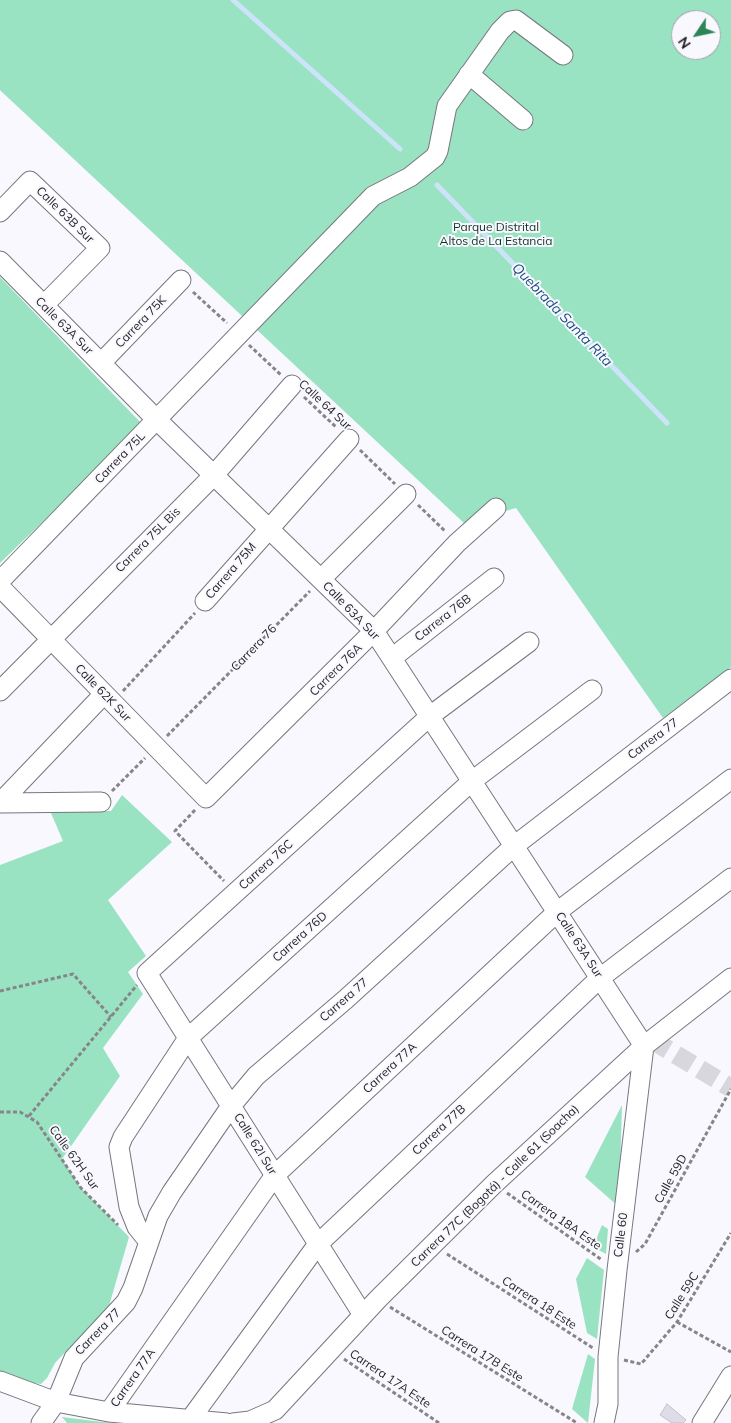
<!DOCTYPE html>
<meta charset="utf-8">
<style>
body{margin:0}
#map{position:relative;width:731px;height:1423px;overflow:hidden;background:#f8f8fe;font-family:Mulish,sans-serif}
canvas{display:block}
.north{position:absolute;left:671px;top:10px;width:50px;height:50px;box-sizing:border-box;background:#f8f8fe;border:1px solid #a1a1a6;border-radius:50%;rotate:236deg;font-size:14px;font-weight:700;line-height:20px;text-align:center;color:#1f1f23}
.north::after{content:'';display:block;margin:auto;width:18px;height:22px;background:#2d8457;clip-path:polygon(50% 0,100% 100%,50% 72%,0 100%)}
</style>
<div id="map">
<canvas width="731" height="1423"></canvas>
<div class="north">N</div>
</div>
<script>
const context = document.querySelector('canvas').getContext('2d');
context.lineJoin = 'round';
function paint(path, color) { context.fillStyle = color; context.fill(path, 'evenodd'); }
const toPath = rows => new Path2D(rows.map(r => 'M' + r).join(''));
function stroke(path, color, width, dash) { context.strokeStyle = color; context.lineWidth = width; context.lineCap = dash ? 'butt' : 'round'; context.setLineDash(dash || []); context.stroke(path); }
function label(font, color, halo, rows, align = 'center') {
  context.font = font + ' Mulish,sans-serif'; context.lineWidth = 4; context.setLineDash([]); context.textBaseline = 'middle'; context.strokeStyle = halo; context.fillStyle = color; for (const [text, x, y, turn = 0] of rows) {
    context.save(); context.translate(x, y); context.rotate((+turn || 0) * Math.PI / 180); context.textAlign = isNaN(turn) ? turn : align; if (halo) context.strokeText(text, 0, 0); context.fillText(text, 0, 0); context.restore();
  }
}
paint(toPath([
 [0,0,731,0,731,667,663,718,516,508,464,523,3,93,0,90],
 [681,20,711,20,711,50,681,50],
 [0,277,143,425,0,563],
 [122,795,172,842,108,900,146,956,128,972,143,994,103,1048,120,1076,62,1159,81,1188,129,1237,109,1306,55,1363,47,1378,41,1384,0,1378,0,865,63,841,51,813,78,810,111,811],
 [622,1105,619,1207,585,1177],
 [602,1225,608,1229,606,1254,593,1247],
 [587,1258,604,1270,597,1339,587,1333,576,1279],
 [588,1354,595,1359,588,1423,572,1409],
 [62,1417,94,1421,115,1423,67,1423]
]), '#9ae3c2');
stroke(toPath([
 [233,0,400,149],
 [437,185,667,423]
]), '#cde3fa', 5);
const building = toPath([
 [667,1404,686,1420,683,1423,672,1423,660,1415,667,1404]
]);
paint(building, '#dcdde6');
stroke(building, '#c0c1ca', 1);
stroke(toPath([
 [652,1040,731,1088]
]), '#d7d7dd', 19, [19, 9]);
const minor = toPath([
 [469,74,523,120],
 [0,212,30,181,100,248,44,305],
 [0,261,157,420,374,631,644,1046],
 [101,363,181,280],
 [321,579,406,494],
 [0,581,373,196,410,177,435,157,438,151,447,106,500,31,510,21,516,20,563,55],
 [0,587,206,798,374,631,457,543,496,508],
 [205,601,349,439],
 [392,658,494,578],
 [0,691,214,475,292,385],
 [0,803,104,694],
 [0,803,101,802],
 [149,1242,137,1227,129,1207,119,1147,123,1137,188,1038,472,781,592,690],
 [363,1315,147,973,430,716,529,642],
 [0,1381,56,1402,109,1412,227,1423],
 [109,1412,275,1175,557,912,731,779],
 [189,1421,318,1244,600,978,731,878],
 [41,1423,56,1402,74,1358,126,1302,133,1288,158,1216,172,1192,231,1106,256,1076,346,999,514,846,731,679],
 [233,1423,250,1421,275,1410,378,1299,494,1184,644,1046,731,978],
 [604,1423,608,1404,608,1357,617,1270,644,1046],
 [702,1423,731,1376]
]);
stroke(minor, '#76777f', 21);
stroke(toPath([
 [193,292,227,323],
 [249,345,281,375],
 [304,397,337,428],
 [360,450,395,484],
 [418,505,446,532],
 [123,691,195,613],
 [167,736,310,591],
 [112,791,145,758],
 [195,810,175,831,224,881],
 [0,991,73,974,111,1017],
 [0,1112,20,1112,37,1122,81,1188,118,1225],
 [29,1116,137,985],
 [507,1193,602,1260],
 [636,1252,645,1244,731,1089],
 [447,1254,593,1348],
 [390,1307,577,1423],
 [677,1322,731,1352],
 [344,1359,439,1423],
 [624,1360,641,1364,677,1322,731,1233]
]), '#85858a', 3, [4, 2.5]);
stroke(minor, '#fff', 19);
label('12px', '#1f1f23', '#f8f8fe', [
 ["Calle 63B Sur",65,215,44],
 ["Carrera 75K",141,322,-46],
 ["Calle 63A Sur",64,326,45],
 ["Calle 64 Sur",325,405,43],
 ["Carrera 75L",120,458,-46],
 ["Carrera 75L Bis",148,540,-45],
 ["Carrera 75M",231,571,-49],
 ["Calle 63A Sur",351,611,46],
 ["Carrera 76B",443,618,-38],
 ["Carrera 76",254,648,-46],
 ["Carrera 76A",336,670,-45],
 ["Calle 62K Sur",103,693,46],
 ["Carrera 77",653,739,-37],
 ["Carrera 76C",266,865,-42],
 ["Carrera 76D",300,937,-42],
 ["Calle 63A Sur",579,945,57],
 ["Carrera 77",344,1000,-41],
 ["Carrera 77A",390,1068,-43],
 ["Carrera 77B",439,1130,-43],
 ["Calle 62I Sur",255,1144,58],
 ["Calle 62H Sur",74,1158,54],
 ["Calle 59D",671,1179,-61],
 ["Carrera 77C (Bogotá) - Calle 61 (Soacha)",495,1186,-44],
 ["Carrera 18A Este",561,1220,35],
 ["Calle 60",621,1235,-83],
 ["Calle 59C",682,1296,-58],
 ["Carrera 18 Este",539,1303,33],
 ["Carrera 77",98,1332,-46],
 ["Carrera 17B Este",482,1354,32],
 ["Carrera 77A",133,1378,-55],
 ["Carrera 17A Este",390,1379,34]
]);
label('12px', '#0d3425', '#f8f8fe', [
 ["Parque Distrital",496,227],
 ["Altos de La Estancia",496,241]
]);
label('italic 14px', '#174e81', '#f8f8fe', [
 ["Quebrada Santa Rita",562,315,46]
]);
</script>
